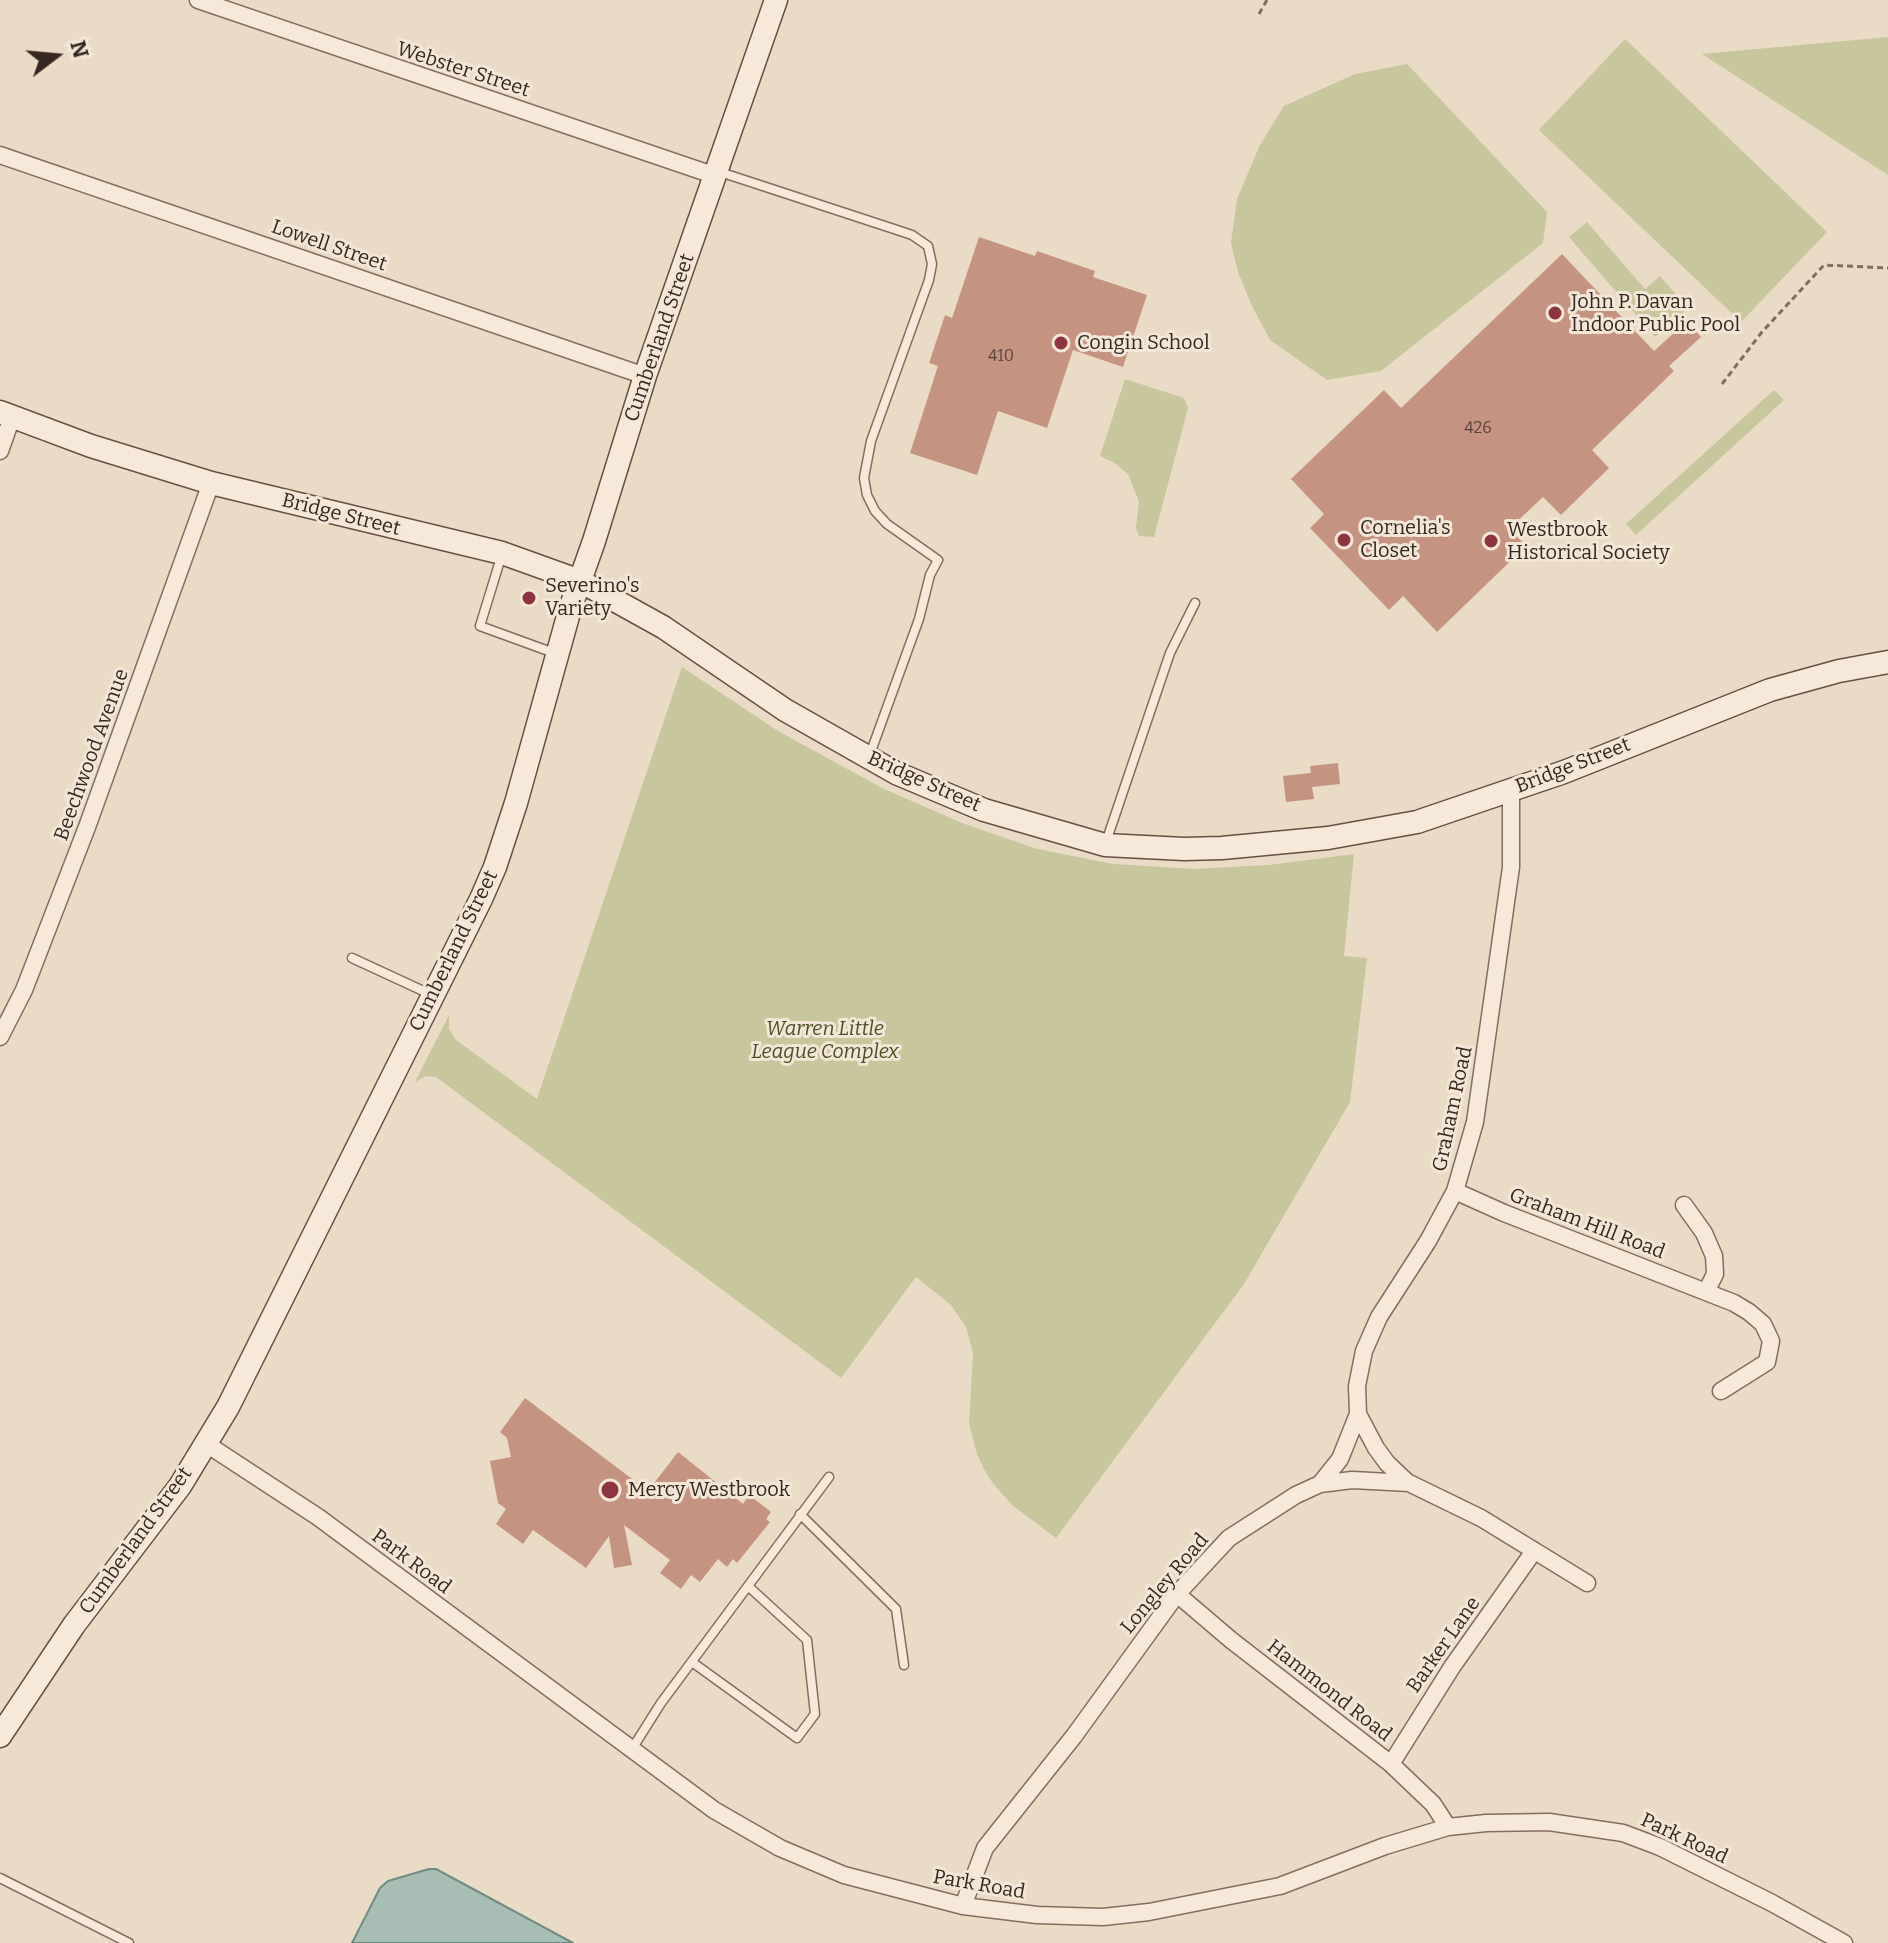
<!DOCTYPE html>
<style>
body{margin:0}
#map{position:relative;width:1888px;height:1943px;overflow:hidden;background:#eadbc7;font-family:Bitter,serif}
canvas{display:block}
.north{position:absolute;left:16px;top:16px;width:80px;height:80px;-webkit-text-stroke:6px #f2e6d6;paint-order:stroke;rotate:74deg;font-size:22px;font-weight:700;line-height:32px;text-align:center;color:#362820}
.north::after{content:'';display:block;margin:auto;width:28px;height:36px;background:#362820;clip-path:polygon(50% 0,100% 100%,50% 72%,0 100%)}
</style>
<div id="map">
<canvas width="1888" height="1943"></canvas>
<div class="north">N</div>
</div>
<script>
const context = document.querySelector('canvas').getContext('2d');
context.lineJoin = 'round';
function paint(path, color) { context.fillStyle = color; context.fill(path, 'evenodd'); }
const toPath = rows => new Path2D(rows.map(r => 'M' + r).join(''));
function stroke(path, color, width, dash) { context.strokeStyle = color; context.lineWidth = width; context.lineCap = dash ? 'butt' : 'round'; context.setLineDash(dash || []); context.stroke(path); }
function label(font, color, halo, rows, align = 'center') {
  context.font = font + ' Bitter,serif'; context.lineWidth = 6; context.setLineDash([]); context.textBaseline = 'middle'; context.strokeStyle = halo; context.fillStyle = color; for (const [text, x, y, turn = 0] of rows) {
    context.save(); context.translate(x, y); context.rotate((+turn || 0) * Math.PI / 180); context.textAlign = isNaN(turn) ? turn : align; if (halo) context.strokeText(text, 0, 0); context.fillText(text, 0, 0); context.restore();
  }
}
paint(toPath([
 [1888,37,1888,175,1702,54],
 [1625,39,1827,232,1741,322,1539,130],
 [1407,64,1547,212,1543,243,1381,371,1327,380,1270,340,1252,306,1238,272,1231,243,1237,199,1260,145,1284,106,1355,74],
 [1587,222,1645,289,1660,276,1688,308,1655,337,1569,237],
 [1125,379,1184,398,1188,408,1154,537,1139,536,1136,528,1139,502,1128,474,1113,462,1100,456],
 [1774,390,1784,400,1636,535,1626,524],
 [682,667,778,731,882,788,962,823,1037,849,1113,864,1193,869,1269,865,1354,854,1344,956,1367,958,1350,1102,1244,1284,1056,1538,1012,1505,992,1482,984,1469,977,1454,969,1423,973,1353,966,1327,951,1305,916,1277,841,1378,436,1077,426,1076,415,1082,449,1015,449,1029,456,1040,537,1099]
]), '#c7c69c');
const water = toPath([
 [429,1869,436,1869,573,1943,352,1943,380,1888,388,1881,429,1869]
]);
paint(water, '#a8beb5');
stroke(water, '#6f8c81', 2);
paint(toPath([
 [979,237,1035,256,1037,251,1095,271,1093,277,1147,295,1123,367,1073,350,1047,428,998,411,977,475,910,453,938,366,929,363,945,315,952,318],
 [1562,254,1654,351,1687,321,1701,337,1669,366,1674,371,1592,450,1609,468,1561,515,1543,497,1510,528,1526,546,1437,632,1403,596,1389,610,1310,528,1324,514,1291,479,1384,390,1401,408],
 [1338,763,1340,784,1312,787,1314,799,1286,802,1283,776,1311,773,1310,766],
 [525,1398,648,1491,678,1452,743,1504,749,1495,766,1508,771,1512,766,1519,770,1522,737,1563,733,1559,727,1567,718,1559,700,1582,691,1575,681,1589,660,1573,670,1560,624,1525,632,1565,614,1568,609,1536,586,1568,533,1530,523,1544,496,1524,506,1509,498,1503,490,1461,511,1457,507,1438,500,1432]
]), '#c59381');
const lane = toPath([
 [720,172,891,228,912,235,928,246,932,264,929,280,871,441,864,478,867,495,875,511,887,524,938,560,930,575,919,619,869,757],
 [502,554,480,626,554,653],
 [1105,845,1170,653,1195,603],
 [352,958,432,995],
 [800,1514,896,1609,904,1665],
 [692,1662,797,1738,815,1714,807,1640,748,1586],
 [632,1749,661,1703,829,1477],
 [0,1878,129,1943]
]);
const street = toPath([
 [198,0,716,176],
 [0,155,645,376],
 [0,451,12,417],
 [0,1037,24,990,87,827,211,483],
 [1455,1191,1504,1213,1734,1303,1749,1312,1763,1324,1771,1341,1767,1362,1721,1391],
 [1684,1205,1704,1233,1714,1256,1715,1274,1706,1292],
 [1358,1414,1376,1448,1387,1463,1408,1483],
 [205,1443,318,1517,714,1810,780,1848,844,1875,963,1906,1037,1915,1103,1917,1149,1912,1280,1886,1385,1846,1448,1827,1486,1823,1549,1822,1623,1833,1660,1847,1772,1903,1844,1943],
 [1320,1484,1340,1459,1358,1414,1357,1386,1364,1351,1379,1317,1428,1241,1455,1191,1475,1122,1511,867,1511,790],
 [1177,1594,1231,1640,1391,1764,1433,1804,1448,1827],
 [1391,1764,1452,1667,1534,1551],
 [963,1906,985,1848,1074,1736,1177,1594,1229,1538,1296,1495,1320,1484,1352,1480,1409,1483,1481,1518,1587,1583]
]);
const secondary = toPath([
 [0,412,91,446,211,483,502,553,580,581,663,627,785,710,896,773,984,810,1105,845,1184,849,1222,848,1328,838,1417,822,1564,772,1770,690,1839,671,1888,662],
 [0,1736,74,1625,180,1486,228,1407,481,899,495,867,516,803,570,609,594,541,645,376,776,0]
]);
stroke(lane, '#846d5e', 11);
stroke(street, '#846d5e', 19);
stroke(secondary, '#664f41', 25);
stroke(toPath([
 [1259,14,1267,0],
 [1722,384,1762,332,1824,265,1888,268]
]), '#846d5e', 3, [6, 4]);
stroke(lane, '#f6e9da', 8);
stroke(street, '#f6e9da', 16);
stroke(secondary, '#f6e9da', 22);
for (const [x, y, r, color] of [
 [1555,313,8,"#8e3441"],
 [1061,343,8,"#8e3441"],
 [1344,540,8,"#8e3441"],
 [1491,541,8,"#8e3441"],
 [529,598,8,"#8e3441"],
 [610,1490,10,"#8e3441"]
]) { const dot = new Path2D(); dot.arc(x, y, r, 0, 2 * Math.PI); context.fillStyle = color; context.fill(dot); stroke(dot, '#f2e6d6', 3); }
label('16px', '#5a4338', null, [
 ["410",1001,357],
 ["426",1478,429]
]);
label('20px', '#362820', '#f2e6d6', [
 ["Webster Street",463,70,18],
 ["Lowell Street",329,246,19],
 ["Cumberland Street",660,338,-71],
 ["Bridge Street",341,515,14],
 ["Beechwood Avenue",92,755,-70],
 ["Bridge Street",1573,766,-21],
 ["Bridge Street",924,782,24],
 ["Cumberland Street",454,951,-64],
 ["Graham Road",1453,1109,-78],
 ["Graham Hill Road",1587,1224,21],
 ["Cumberland Street",136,1541,-54],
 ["Park Road",411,1562,37],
 ["Longley Road",1165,1584,-50],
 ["Barker Lane",1444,1645,-55],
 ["Hammond Road",1329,1691,38],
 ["Park Road",1684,1839,25],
 ["Park Road",979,1885,10]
]);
label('20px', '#362820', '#f2e6d6', [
 ["John P. Davan",1571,302],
 ["Indoor Public Pool",1571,325],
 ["Congin School",1077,343],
 ["Cornelia's",1360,528],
 ["Closet",1360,551],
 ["Westbrook",1507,530],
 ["Historical Society",1507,553],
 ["Severino's",545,586],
 ["Variety",545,609],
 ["Mercy Westbrook",628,1490]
], 'left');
label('italic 20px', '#4c5029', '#f2e6d6', [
 ["Warren Little",825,1029],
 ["League Complex",825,1052]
]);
</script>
